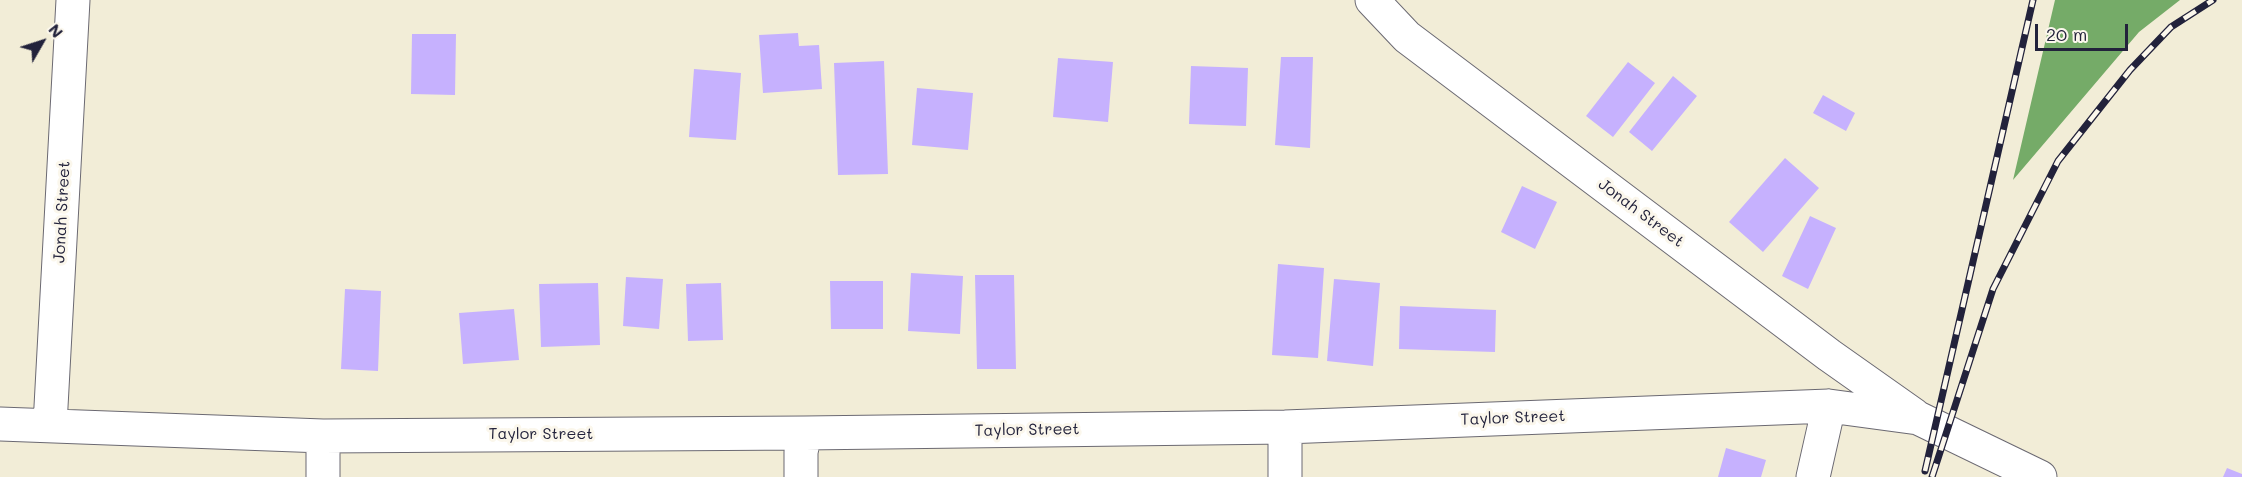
<!DOCTYPE html>
<style>
body{margin:0}
#map{position:relative;width:2242px;height:477px;overflow:hidden;background:#f2edd7;font-family:Mali,sans-serif}
canvas{display:block}
.north{position:absolute;left:12px;top:12px;width:60px;height:60px;-webkit-text-stroke:4px #fbf7ec;paint-order:stroke;rotate:51deg;font-size:16px;font-weight:700;line-height:24px;text-align:center;color:#22223b}
.north::after{content:'';display:block;margin:auto;width:21px;height:27px;background:#22223b;clip-path:polygon(50% 0,100% 100%,50% 72%,0 100%)}
.scale{position:absolute;left:2035px;top:24px;width:93px;height:27px;box-sizing:border-box;border:3px solid #22223b;border-top:0;padding-left:8px;font-size:18px;line-height:21px;white-space:nowrap;color:#22223b;-webkit-text-stroke:4px #fbf7ec;paint-order:stroke}
</style>
<div id="map">
<canvas width="2242" height="477"></canvas>
<div class="north">N</div>
<div class="scale">20 m</div>
</div>
<script>
const context = document.querySelector('canvas').getContext('2d');
context.lineJoin = 'round';
function paint(path, color) { context.fillStyle = color; context.fill(path, 'evenodd'); }
const toPath = rows => new Path2D(rows.map(r => 'M' + r).join(''));
function stroke(path, color, width, dash) { context.strokeStyle = color; context.lineWidth = width; context.lineCap = dash ? 'butt' : 'round'; context.setLineDash(dash || []); context.stroke(path); }
function label(font, color, halo, rows, align = 'center') {
  context.font = font + ' Mali,sans-serif'; context.lineWidth = 6; context.setLineDash([]); context.textBaseline = 'middle'; context.strokeStyle = halo; context.fillStyle = color; for (const [text, x, y, turn = 0] of rows) {
    context.save(); context.translate(x, y); context.rotate((+turn || 0) * Math.PI / 180); context.textAlign = isNaN(turn) ? turn : align; if (halo) context.strokeText(text, 0, 0); context.fillText(text, 0, 0); context.restore();
  }
}
paint(toPath([
 [2055,0,2180,0,2139,32,2013,180]
]), '#75ab68');
paint(toPath([
 [798,33,799,46,819,45,822,89,763,93,759,35],
 [412,34,456,34,455,95,411,94],
 [1281,57,1313,57,1310,148,1275,145],
 [1058,58,1113,62,1108,122,1053,117],
 [884,61,888,174,838,175,834,63],
 [1628,62,1655,83,1613,137,1586,116],
 [1191,66,1248,68,1246,126,1189,124],
 [694,69,741,73,736,140,689,137],
 [1673,76,1697,96,1652,151,1629,132],
 [917,88,973,93,968,150,912,145],
 [1823,95,1855,113,1846,131,1813,113],
 [1785,158,1819,188,1763,252,1729,222],
 [1522,186,1557,202,1535,249,1501,232],
 [1810,216,1836,228,1808,289,1782,276],
 [1278,264,1324,268,1318,358,1272,355],
 [911,273,963,276,960,334,908,331],
 [975,275,1014,275,1016,369,977,369],
 [626,277,663,279,659,329,623,326],
 [1334,279,1380,283,1373,366,1327,361],
 [830,281,883,281,883,329,831,329],
 [598,283,600,345,541,347,539,284],
 [721,283,723,340,688,341,686,284],
 [345,289,381,291,378,371,341,369],
 [1400,306,1496,310,1495,352,1399,349],
 [514,309,519,360,463,364,459,313],
 [1726,448,1766,460,1761,477,1718,477],
 [2227,468,2242,474,2242,477,2223,477]
]), '#c6b1fe');
const minor = toPath([
 [1372,0,1407,37,1829,355,1914,415],
 [0,424,323,436,805,433,1285,427,1829,406,1918,418,2040,477],
 [50,425,73,0],
 [323,477,323,436],
 [801,477,801,452,805,433],
 [1285,477,1285,427],
 [1813,477,1829,406]
]);
stroke(minor, '#6b6972', 35);
stroke(minor, '#fff', 33);
const rail = toPath([
 [1925,471,2033,0],
 [1932,477,1993,289,2058,161,2130,70,2171,27,2213,0]
]);
stroke(rail, '#22223b', 7);
stroke(rail, '#fbf7ec', 4.5, [14]);
label('16px', '#22223b', '#fbf7ec', [
 ["Jonah Street",62,212,-87],
 ["Jonah Street",1641,213,37],
 ["Taylor Street",1513,418,-2],
 ["Taylor Street",1027,430,-1],
 ["Taylor Street",541,434]
]);
</script>
